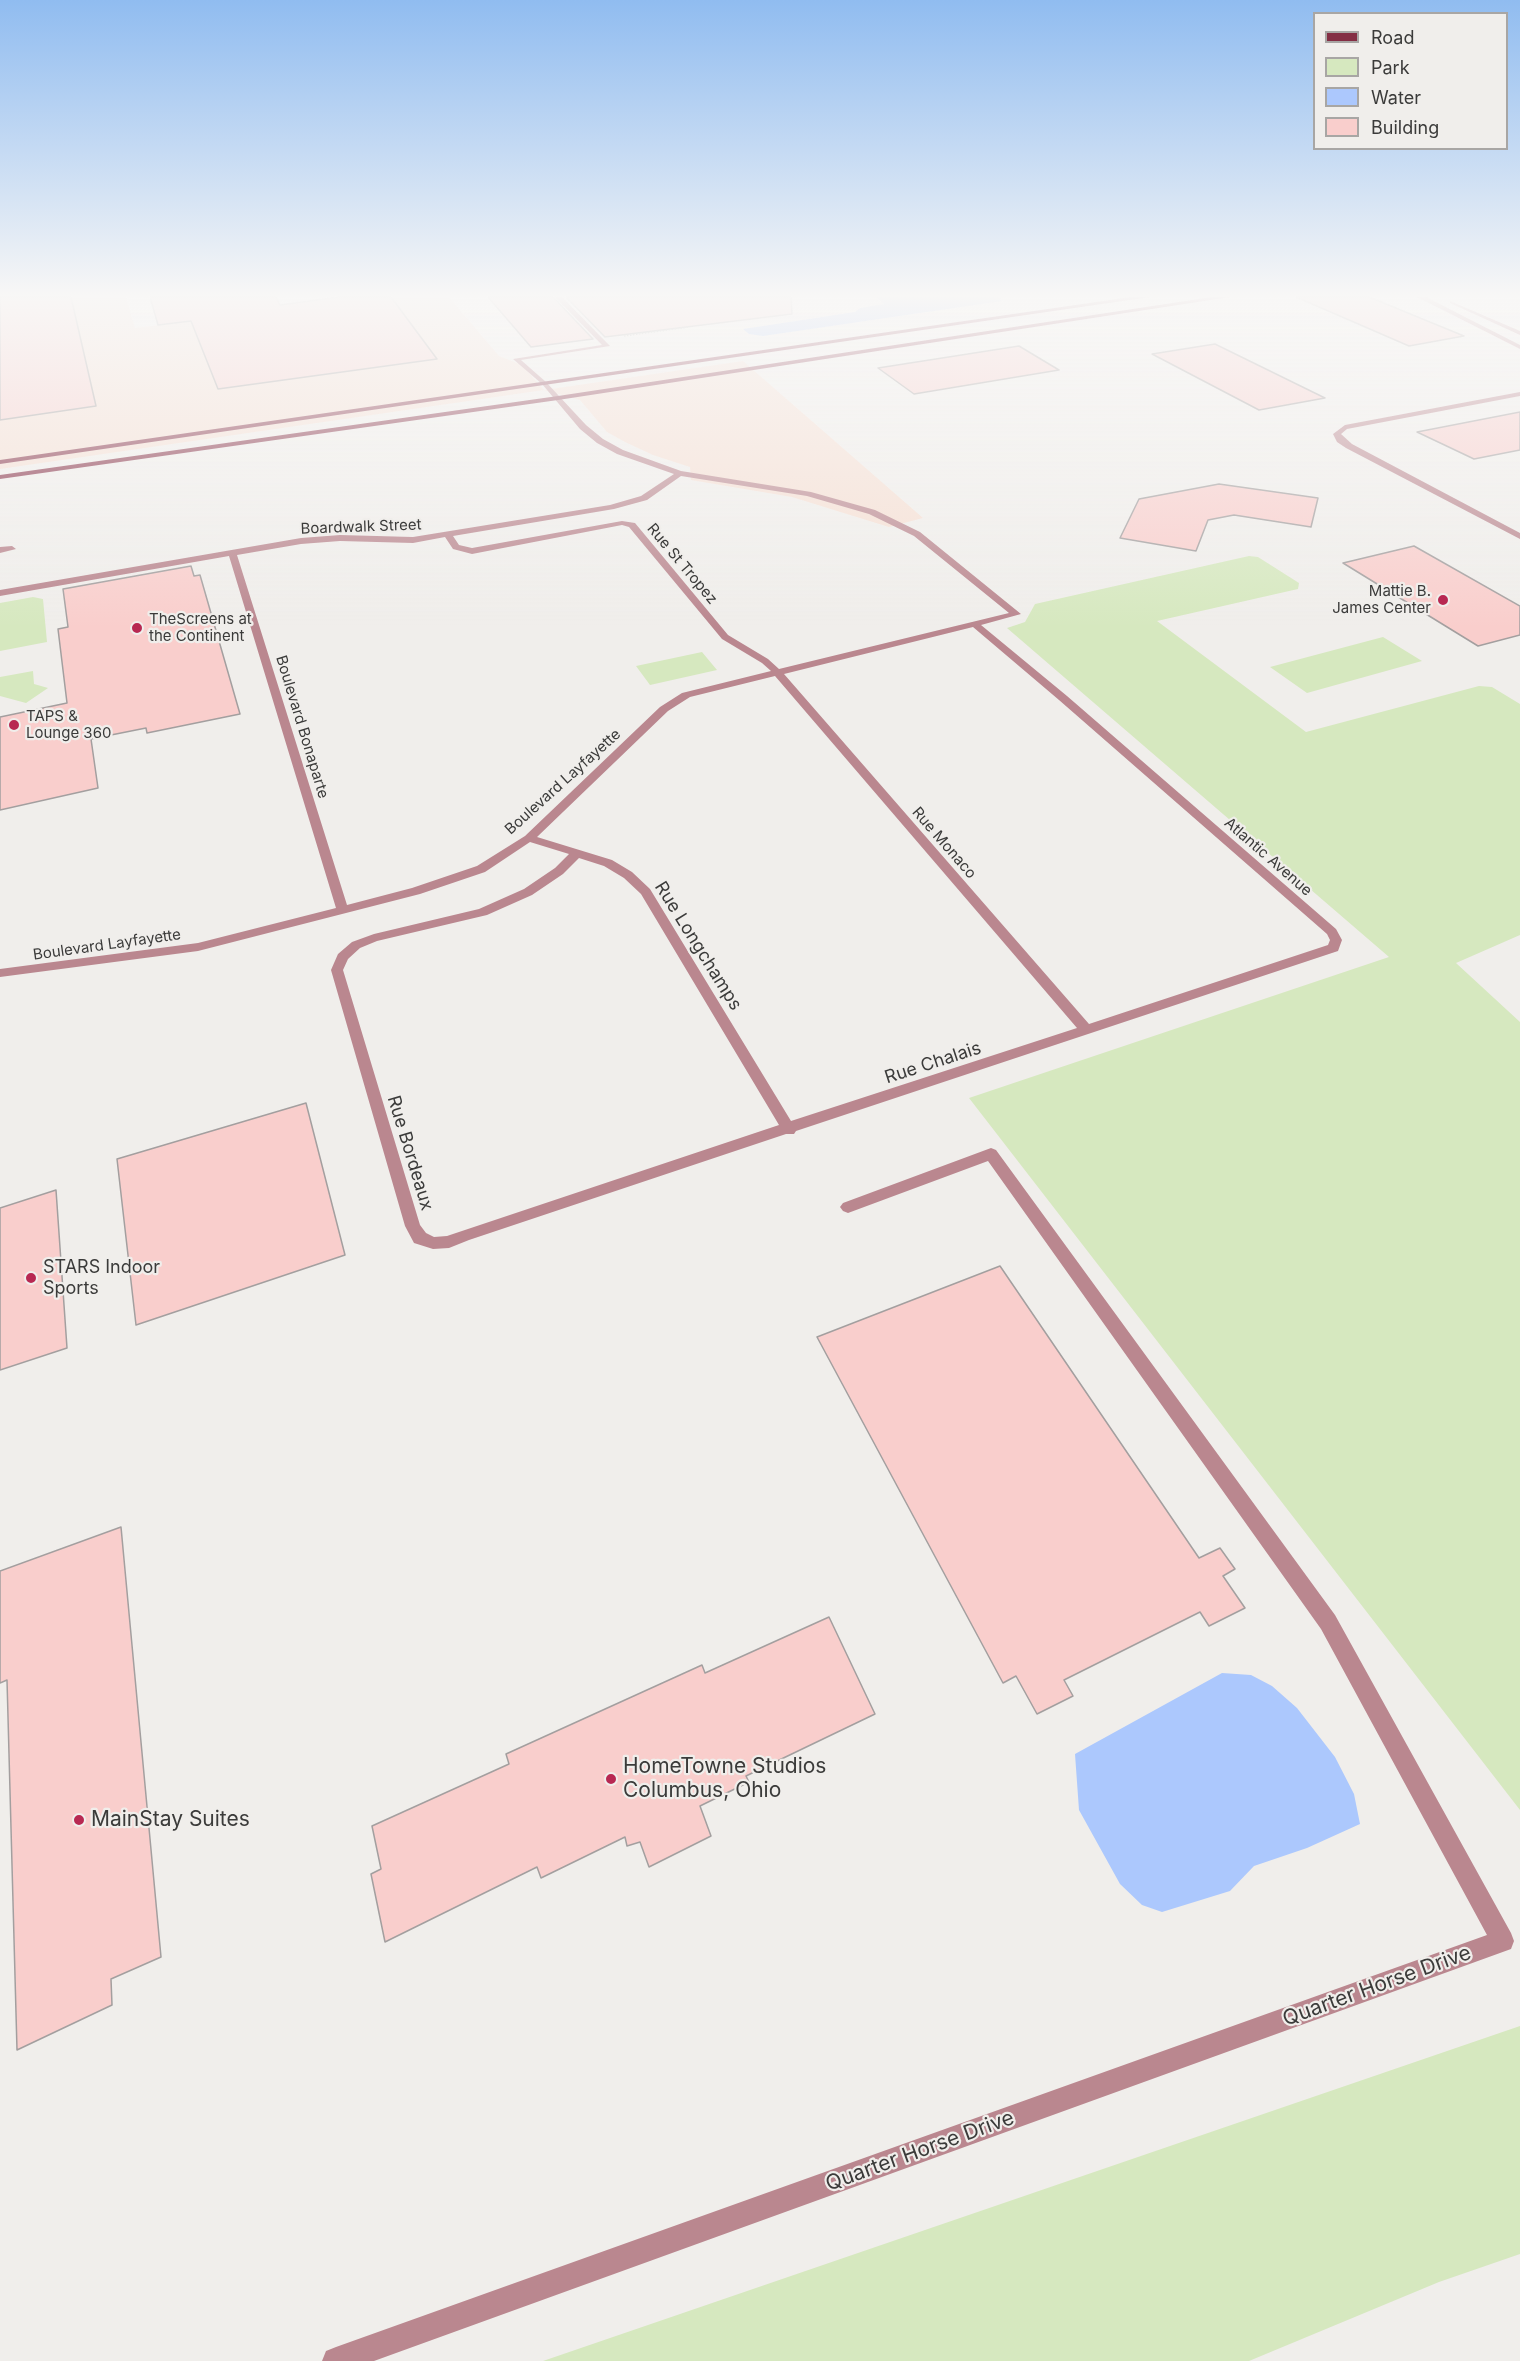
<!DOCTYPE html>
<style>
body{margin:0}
#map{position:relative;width:1520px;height:2361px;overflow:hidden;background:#f0eeeb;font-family:Inter,sans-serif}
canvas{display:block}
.legend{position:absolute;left:1313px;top:12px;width:195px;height:138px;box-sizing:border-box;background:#f0eeeb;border:2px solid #a8a6a4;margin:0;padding:8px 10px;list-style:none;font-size:18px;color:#3b3b3a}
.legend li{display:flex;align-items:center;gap:12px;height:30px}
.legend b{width:30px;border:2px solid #a8a6a4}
</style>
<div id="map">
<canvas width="1520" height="2361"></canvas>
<ul class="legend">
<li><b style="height:8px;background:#842e44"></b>Road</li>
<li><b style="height:16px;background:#d6e8bf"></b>Park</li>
<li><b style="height:16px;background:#acc8fd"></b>Water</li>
<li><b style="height:16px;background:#f9cecc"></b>Building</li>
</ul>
</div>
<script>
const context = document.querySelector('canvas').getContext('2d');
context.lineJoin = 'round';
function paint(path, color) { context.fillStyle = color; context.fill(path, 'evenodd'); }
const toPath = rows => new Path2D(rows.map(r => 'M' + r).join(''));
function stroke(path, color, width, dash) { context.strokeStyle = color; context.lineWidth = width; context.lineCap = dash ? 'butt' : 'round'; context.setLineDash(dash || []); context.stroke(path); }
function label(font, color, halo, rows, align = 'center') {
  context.font = font + ' Inter,sans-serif'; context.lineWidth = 4.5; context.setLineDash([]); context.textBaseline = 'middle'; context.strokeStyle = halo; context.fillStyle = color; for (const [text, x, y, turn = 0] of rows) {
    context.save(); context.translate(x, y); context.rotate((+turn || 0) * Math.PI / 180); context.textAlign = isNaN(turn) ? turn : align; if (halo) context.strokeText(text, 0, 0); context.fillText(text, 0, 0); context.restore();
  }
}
paint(toPath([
 [0,297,126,297,135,328,386,297,449,297,499,356,522,365,544,390,743,361,923,518,889,527,792,497,691,480,690,467,653,455,625,442,607,432,580,400,544,390,0,469]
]), '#f6dfd3');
paint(toPath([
 [1249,556,1258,557,1299,583,1298,589,1157,621,1306,732,1479,686,1492,687,1520,704,1520,935,1456,963,1520,1022,1520,1810,969,1098,1389,957,1007,628,1025,622,1035,604],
 [33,597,43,599,47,642,0,651,0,603],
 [1383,637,1422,661,1307,693,1270,667],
 [702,652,717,670,650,685,636,666],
 [33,671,34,684,48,688,26,703,0,696,0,677],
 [1520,2026,1520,2254,1439,2282,1249,2361,543,2361]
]), '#d6e8bf');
paint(toPath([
 [876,297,999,297,1002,301,763,336,749,334,743,329,855,312,860,308,884,304],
 [1222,1673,1251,1675,1272,1686,1297,1708,1335,1757,1354,1794,1360,1824,1307,1848,1254,1866,1230,1891,1162,1912,1142,1905,1120,1884,1079,1810,1075,1754]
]), '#acc8fd');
const building = toPath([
 [0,297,71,297,96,406,0,420,0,297],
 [150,297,276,297,280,305,339,297,391,297,437,359,218,389,191,321,158,325,150,297],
 [488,297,553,297,593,339,531,347,488,297],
 [566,297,791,297,792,314,605,337,566,297],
 [1296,297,1369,297,1464,336,1409,346,1296,297],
 [1215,344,1325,398,1259,410,1152,354,1215,344],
 [1019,346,1059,370,914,394,878,368,1019,346],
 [1520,412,1520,450,1474,459,1417,432,1520,412],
 [1219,484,1318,498,1311,527,1234,515,1208,520,1196,551,1120,538,1139,499,1219,484],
 [1414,546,1520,606,1520,635,1478,646,1343,563,1414,546],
 [191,566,194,576,200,575,240,714,147,733,146,728,91,739,98,788,0,810,0,717,67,703,58,629,68,627,63,589,191,566],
 [306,1103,345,1255,136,1325,117,1159,306,1103],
 [56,1190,67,1348,0,1370,0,1208,56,1190],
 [1000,1266,1199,1558,1220,1548,1235,1569,1223,1576,1245,1608,1209,1626,1200,1612,1064,1680,1073,1696,1037,1714,1016,1676,1003,1683,817,1337,1000,1266],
 [121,1527,161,1957,111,1979,112,2005,17,2050,7,1680,0,1683,0,1571,121,1527],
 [829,1617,875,1714,746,1776,749,1782,700,1806,711,1836,649,1867,640,1842,627,1846,625,1837,541,1878,537,1867,385,1942,371,1874,381,1869,372,1826,509,1764,506,1754,702,1665,705,1673,829,1617]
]);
paint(building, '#f9cecc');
stroke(building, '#a39f9f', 1.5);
stroke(toPath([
 [624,336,689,327]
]), '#b3b2b0', 1.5, [1.5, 1.5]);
paint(toPath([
 [555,297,562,297,610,346,521,360,546,382,586,425,603,439,623,450,681,471,811,492,875,510,920,532,1021,614,981,625,1067,696,1336,929,1342,940,1338,951,796,1131,794,1134,786,1134,469,1240,449,1248,433,1249,414,1243,405,1226,331,970,338,954,352,942,374,934,479,909,524,889,555,868,569,854,530,842,485,872,420,894,198,951,0,977,0,969,198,943,336,908,229,556,0,596,0,590,301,538,340,535,413,537,610,505,641,496,674,474,617,454,597,443,580,429,542,384,513,359,602,345,555,297],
 [681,476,807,496,869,514,914,536,1009,613,779,669,768,659,728,635,635,523,622,521,472,548,459,545,453,536,614,509,647,500,681,476],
 [622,525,629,527,722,639,762,663,771,671,682,693,660,707,525,836,477,866,412,888,347,905,237,555,301,544,340,541,413,543,445,537,453,549,472,554,622,525],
 [973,627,1059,700,1327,934,1330,940,1328,945,1089,1024,784,674,973,627],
 [775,676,1077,1028,791,1121,650,889,632,872,612,860,537,837,668,711,690,697,775,676],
 [579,858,604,866,624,878,641,894,779,1125,447,1236,434,1237,426,1233,420,1225,343,970,348,959,360,948,377,941,487,915,532,895,563,874,579,858],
 [1417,297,1426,297,1520,345,1520,349,1417,297],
 [1450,301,1520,331,1520,335,1450,303,1450,301],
 [1520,392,1520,396,1347,429,1341,434,1352,444,1520,533,1520,539,1346,448,1337,442,1333,434,1345,425,1520,392],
 [0,547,12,546,16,549,0,553,0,547],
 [991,1148,996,1150,1335,1615,1511,1933,1514,1941,1511,1949,374,2361,322,2361,326,2351,336,2347,1487,1935,1321,1629,988,1161,848,1213,843,1211,840,1207,843,1203,991,1148]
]), '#ba878f');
paint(toPath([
 [1131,297,1150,297,0,464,0,460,1131,297],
 [1212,297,1230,297,558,400,0,479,0,475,558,396,1212,297]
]), '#842e44');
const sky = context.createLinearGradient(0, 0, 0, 628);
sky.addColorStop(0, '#90bcf0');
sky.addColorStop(0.47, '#f8f7f6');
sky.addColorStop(1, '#f8f7f600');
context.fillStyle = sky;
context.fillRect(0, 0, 1520, 628);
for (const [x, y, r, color] of [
 [1443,600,6,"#b82852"],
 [137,628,6,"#b82852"],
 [14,725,6,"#b82852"],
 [31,1278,6,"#b82852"],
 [611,1779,6,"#b82852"],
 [79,1820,6,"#b82852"]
]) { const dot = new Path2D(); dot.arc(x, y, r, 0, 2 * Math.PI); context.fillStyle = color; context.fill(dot); stroke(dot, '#f0eeeb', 2); }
label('15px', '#3b3b3a', '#f0eeeb', [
 ["Boardwalk Street",361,527,-2],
 ["Rue St Tropez",682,564,50],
 ["Boulevard Bonaparte",302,727,73],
 ["Boulevard Layfayette",563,782,-42],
 ["Rue Monaco",944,843,49],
 ["Atlantic Avenue",1268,857,41],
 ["Boulevard Layfayette",107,945,-8]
]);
label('15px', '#3b3b3a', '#f0eeeb', [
 ["Mattie B.",1431,591,"right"],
 ["James Center",1431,608,"right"],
 ["TheScreens at",149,619],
 ["the Continent",149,636],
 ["TAPS &",26,716],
 ["Lounge 360",26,733]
], 'left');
label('18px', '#3b3b3a', '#f0eeeb', [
 ["Rue Longchamps",698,946,58],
 ["Rue Chalais",933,1063,-18],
 ["Rue Bordeaux",410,1153,73]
]);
label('18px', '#3b3b3a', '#f0eeeb', [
 ["STARS Indoor",43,1268],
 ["Sports",43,1289]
], 'left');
label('21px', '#3b3b3a', '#f0eeeb', [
 ["HomeTowne Studios",623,1767],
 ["Columbus, Ohio",623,1791],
 ["MainStay Suites",91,1820]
], 'left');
label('21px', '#3b3b3a', '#f0eeeb', [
 ["Quarter Horse Drive",1377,1986,-20],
 ["Quarter Horse Drive",920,2151,-20]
]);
</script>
